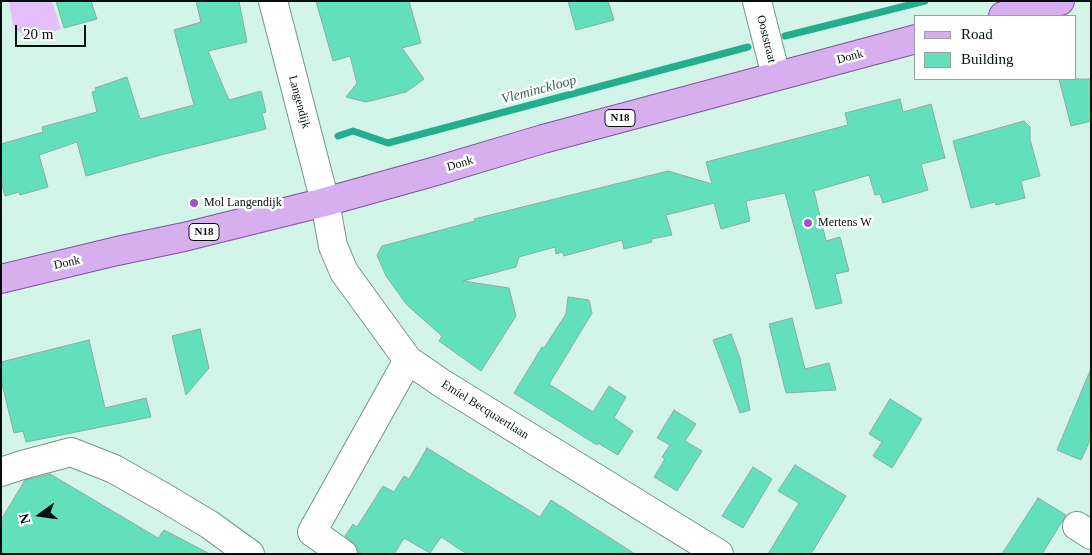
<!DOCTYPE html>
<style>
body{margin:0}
#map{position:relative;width:1092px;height:555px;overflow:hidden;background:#d3f4e8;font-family:"Times New Roman",serif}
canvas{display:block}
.frame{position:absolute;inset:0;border:2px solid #040f0b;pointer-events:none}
.legend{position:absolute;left:914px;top:15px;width:162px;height:65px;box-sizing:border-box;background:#fff;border:1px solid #9b9f9d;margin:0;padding:6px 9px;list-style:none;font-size:15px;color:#040f0b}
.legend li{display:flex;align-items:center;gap:10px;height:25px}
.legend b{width:25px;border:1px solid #9b9f9d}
.north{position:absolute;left:15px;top:490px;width:50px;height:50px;-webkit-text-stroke:4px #fff;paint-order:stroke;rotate:256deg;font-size:14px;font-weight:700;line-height:20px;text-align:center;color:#040f0b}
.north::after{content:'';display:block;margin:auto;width:18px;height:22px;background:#040f0b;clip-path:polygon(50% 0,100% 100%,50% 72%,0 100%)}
.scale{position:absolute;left:15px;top:25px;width:71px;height:22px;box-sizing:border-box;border:2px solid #040f0b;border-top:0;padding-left:6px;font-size:15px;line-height:18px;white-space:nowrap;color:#040f0b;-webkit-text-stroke:4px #fff;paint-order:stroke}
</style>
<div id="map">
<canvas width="1092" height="555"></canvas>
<div class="frame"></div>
<ul class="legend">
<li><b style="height:6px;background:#d8afee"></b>Road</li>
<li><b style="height:14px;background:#62e0bc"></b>Building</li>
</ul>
<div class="north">N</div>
<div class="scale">20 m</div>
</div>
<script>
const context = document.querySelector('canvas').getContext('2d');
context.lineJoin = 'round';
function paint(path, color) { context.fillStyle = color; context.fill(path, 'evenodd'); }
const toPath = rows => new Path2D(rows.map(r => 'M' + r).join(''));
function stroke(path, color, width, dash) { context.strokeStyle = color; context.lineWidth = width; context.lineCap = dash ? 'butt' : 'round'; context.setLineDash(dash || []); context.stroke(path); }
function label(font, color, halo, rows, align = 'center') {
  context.font = font + ' "Times New Roman",serif'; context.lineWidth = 5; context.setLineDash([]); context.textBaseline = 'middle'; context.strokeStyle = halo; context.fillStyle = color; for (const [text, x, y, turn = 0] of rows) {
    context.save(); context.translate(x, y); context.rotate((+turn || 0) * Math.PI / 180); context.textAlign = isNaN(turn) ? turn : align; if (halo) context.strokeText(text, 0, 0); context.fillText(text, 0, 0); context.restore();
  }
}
paint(toPath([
 [9,1,52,1,61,29,27,39,13,26]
]), '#e5bffc');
stroke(toPath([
 [785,36,925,1],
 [338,136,353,131,388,143,748,47]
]), '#23af8e', 7);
const building = toPath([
 [56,1,91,1,97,19,64,28,56,1],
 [196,1,239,1,247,42,208,51,229,100,261,91,266,112,262,113,266,129,161,155,86,176,77,142,39,155,48,187,20,195,19,192,5,196,1,181,1,144,43,132,42,127,97,112,92,92,96,91,95,88,127,77,140,119,194,105,174,30,201,22,196,1],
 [316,1,409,1,421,43,402,48,424,79,406,92,366,102,346,97,357,83,350,56,333,61,316,1],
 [568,1,608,1,614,20,576,30,568,1],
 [1059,79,1091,79,1091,121,1071,126,1059,79],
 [900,99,903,112,931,104,945,158,921,164,928,190,883,203,880,194,875,195,869,175,814,191,826,241,840,237,849,271,835,274,842,303,816,309,785,193,746,201,750,221,721,229,714,203,666,215,672,235,651,239,652,242,624,249,622,240,564,256,562,252,556,254,555,247,519,257,516,267,463,281,509,288,516,316,481,371,439,341,442,336,407,305,386,276,377,255,382,246,475,221,474,219,668,171,712,184,706,162,848,125,845,113,900,99],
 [1024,121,1030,127,1030,139,1040,176,1021,181,1025,198,996,205,995,202,971,208,953,141,1024,121],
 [568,297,589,300,592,313,549,384,593,412,609,386,626,397,614,418,633,431,618,455,598,443,597,445,514,393,542,347,544,348,566,314,568,297],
 [792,318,805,369,829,363,836,390,786,393,769,324,792,318],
 [200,329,209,368,186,395,172,336,200,329],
 [731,334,740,358,750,410,740,413,713,340,731,334],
 [89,340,105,408,146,398,151,417,26,442,23,431,14,433,1,380,1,362,89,340],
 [1090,371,1091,438,1081,460,1057,450,1090,371],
 [890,399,922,419,892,468,873,456,882,442,869,434,890,399],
 [674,410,696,424,685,441,702,451,677,491,654,477,665,459,662,457,670,445,657,438,674,410],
 [427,448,540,517,551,500,635,554,467,554,441,537,430,553,404,538,394,554,361,554,358,552,357,547,352,542,345,536,353,524,357,527,383,486,394,492,404,476,409,479,427,448],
 [795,465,846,496,811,554,768,554,799,503,778,491,795,465],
 [753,467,772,479,743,528,722,516,753,467],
 [50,474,158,538,164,530,210,554,1,554,1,520,25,480,50,474],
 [1038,498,1066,515,1042,554,1002,554,1038,498]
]);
paint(building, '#62e0bc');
stroke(building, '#8caca1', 1);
const minor = toPath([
 [273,1,325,202,333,246,344,272,408,360,443,384,719,554],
 [757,1,776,76],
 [1,472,22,465,71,452,114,469,165,498,210,525,250,554],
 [1077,526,1091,535],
 [343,554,312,532,408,360]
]);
const major = toPath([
 [1003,16,1060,1],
 [1,279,117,251,184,237,325,202,436,171,543,139,916,39]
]);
stroke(minor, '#77968b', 30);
stroke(major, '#7d5597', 30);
stroke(minor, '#fff', 28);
stroke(major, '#d8afee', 28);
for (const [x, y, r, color] of [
 [194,203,5,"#a054c6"],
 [808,223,5,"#a054c6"]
]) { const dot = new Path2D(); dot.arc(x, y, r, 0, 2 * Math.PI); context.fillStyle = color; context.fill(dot); stroke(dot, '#fff', 2); }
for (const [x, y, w] of [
 [620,118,30],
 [204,232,30]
]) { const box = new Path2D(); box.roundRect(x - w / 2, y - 8.5, w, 17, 4); context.fillStyle = '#fff'; context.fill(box); stroke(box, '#040f0b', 1); }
label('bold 11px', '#040f0b', null, [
 ["N18",620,118],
 ["N18",204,232]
]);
label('12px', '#040f0b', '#fff', [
 ["Ooststraat",766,39,76],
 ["Donk",850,57,-15],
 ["Langendijk",299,102,75],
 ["Donk",460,164,-17],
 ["Donk",67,263,-13],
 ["Emiel Becquaertlaan",485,410,32]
]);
label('12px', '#040f0b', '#fff', [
 ["Mol Langendijk",204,203],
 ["Mertens W",818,223]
], 'left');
label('italic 14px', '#2e6252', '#fff', [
 ["Vleminckloop",539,90,-15]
]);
</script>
